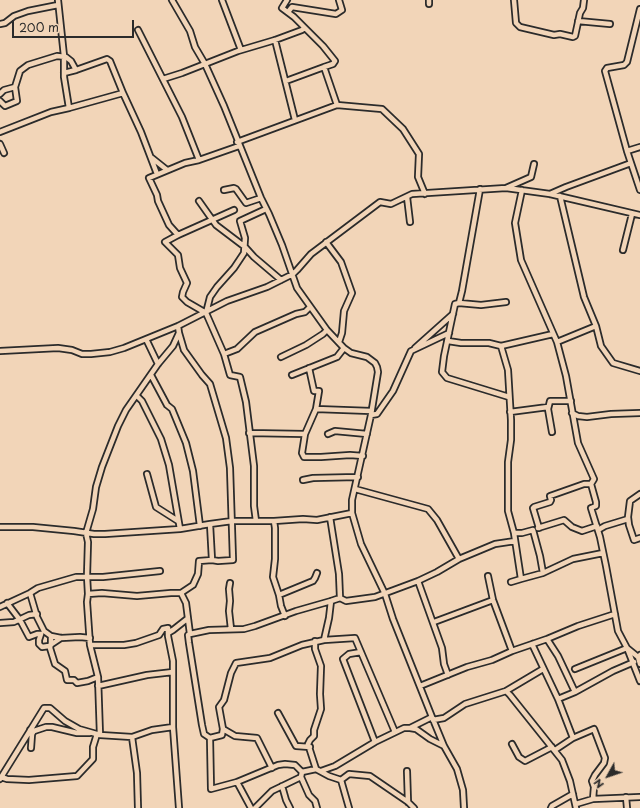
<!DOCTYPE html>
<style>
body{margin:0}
#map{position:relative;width:640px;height:808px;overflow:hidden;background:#f2d5b8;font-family:"Playpen Sans",sans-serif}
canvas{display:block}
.north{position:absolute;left:588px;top:756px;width:40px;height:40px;-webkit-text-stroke:3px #f2d5b8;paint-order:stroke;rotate:230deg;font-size:11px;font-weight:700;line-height:16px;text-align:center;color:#2b2b2b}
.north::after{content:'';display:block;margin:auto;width:14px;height:18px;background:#2b2b2b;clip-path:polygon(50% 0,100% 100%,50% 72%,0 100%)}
.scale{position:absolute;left:12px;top:20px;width:122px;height:18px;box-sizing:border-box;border:2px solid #2b2b2b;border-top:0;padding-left:5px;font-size:12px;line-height:14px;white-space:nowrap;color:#2b2b2b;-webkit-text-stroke:3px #f2d5b8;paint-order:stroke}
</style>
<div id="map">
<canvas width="640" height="808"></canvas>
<div class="north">N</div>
<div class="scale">200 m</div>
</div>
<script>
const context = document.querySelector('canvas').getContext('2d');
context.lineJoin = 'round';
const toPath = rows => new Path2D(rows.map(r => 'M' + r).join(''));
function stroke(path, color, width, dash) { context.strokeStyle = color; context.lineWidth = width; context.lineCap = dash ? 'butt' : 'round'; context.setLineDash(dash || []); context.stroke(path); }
const minor = toPath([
 [58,0,64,56,64,77,69,108,123,93,141,132,157,174],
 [172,0,190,31,195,47,205,64,224,106,261,198,269,214,282,245,297,288,327,330,344,348,351,353,367,357,375,363,377,367,378,372,371,415,352,500,352,513,361,544,385,594,393,619,432,717,444,746,457,769,463,790,464,808],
 [222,0,241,50],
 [287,0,282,8,294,17,323,46,335,61,333,64,324,67,337,105],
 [429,0,429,4],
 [514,0,516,23,520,27,554,35,560,34,573,37,575,36,580,13,583,8,584,0],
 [640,9,627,62,624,65,607,68,605,71,627,151,640,190],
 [288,12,292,7,336,14,342,10,339,0],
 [578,21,610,24],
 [0,24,5,23,14,16,28,11,58,5],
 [138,30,182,117,199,160],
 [275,40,295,120],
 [64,73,76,70],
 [163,79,182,73,238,51,275,40,302,30,304,28],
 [286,81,324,67],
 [0,94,4,90,15,87],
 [0,101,5,106,17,101,15,87,20,71,28,65,57,56,66,57,71,61,76,70,107,59,110,61,123,93],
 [0,132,51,112,69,108],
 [237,142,337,105,382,109,403,129,419,154,418,177,425,194],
 [0,144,4,153],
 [239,146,199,160,185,163,149,178,157,195,158,201,169,225,178,235,165,242,178,255,180,268,187,283,183,292,182,297,187,302,206,313,224,354,230,375,240,377,246,402,254,466,254,506,256,521],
 [627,151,640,147],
 [152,158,167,170],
 [506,188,531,177,534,164],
 [480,189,462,291,459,303,455,304,444,356,442,372,447,378,509,397],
 [224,190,234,188,236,189,246,203,261,198],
 [522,190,515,223,521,260,557,342],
 [550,194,566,187,631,163],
 [560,196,584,297,596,326,601,346,613,363,640,371],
 [407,197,410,222],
 [199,201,216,225,245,247,254,257,281,280],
 [178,235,234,210],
 [326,242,341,262,352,293,344,311,342,333,339,342],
 [623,250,632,214],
 [459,303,481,305,506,302],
 [206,313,210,297,217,287,234,268,244,253,245,238,240,221,266,209],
 [596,326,557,342,566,376,578,443,594,479,591,484,596,502,596,506,591,508,600,537,606,566,618,631,627,648,640,681],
 [179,333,184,350,202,375,210,384,226,438,230,468,233,560,218,561,212,560,210,524],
 [146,339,158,364],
 [448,341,461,343,489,343,501,346,553,334],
 [501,346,508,370,511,420,511,440,508,462,508,511,514,533,521,579,543,573],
 [415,348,453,314],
 [0,351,58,348,72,350,82,354,91,354,110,352,124,348,178,326,227,301,267,287,293,274,297,270,311,254,380,202,391,204,412,194,506,188,550,194,640,215],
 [224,354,237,349,255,332,296,314,305,312,310,307],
 [281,357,306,345,323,334,327,330],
 [309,368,314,391,319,391,316,409,305,434,302,453,304,457,321,457,350,455,363,456],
 [151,375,167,405,172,409,186,443,193,471,200,526],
 [292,375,337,357,344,348],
 [137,396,142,401,161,439,169,465,180,529],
 [316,409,371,411],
 [510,412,548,407],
 [572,413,578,416,587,417,611,414,640,413],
 [371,415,377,414,393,391,411,351,449,333],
 [552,432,548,409,550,401,571,401],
 [249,433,305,434],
 [328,434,335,431,367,434],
 [147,474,156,507,178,521],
 [303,480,313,478,358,477],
 [355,489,428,509,437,520,459,559],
 [640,494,630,501,628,517,629,525,634,540,640,538],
 [330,517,339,574,340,598],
 [274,521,275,528,275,559,273,577,279,595,281,606,285,616],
 [0,527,33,527,74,531,94,534,105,534,180,529,210,524,232,521,274,521,303,519,317,520,352,513],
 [538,528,564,520,572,527,582,531,597,526],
 [539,528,533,508,534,507,550,502,551,500,550,496,584,484,591,484],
 [598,530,605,526,628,519],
 [514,533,522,533,533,530,540,556,543,573,573,559,603,553],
 [212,560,199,561,198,574,193,585,181,593,186,603,190,634,188,635,189,643,202,725,204,734,210,738,222,735,223,729,219,707,224,700,231,673,236,663,270,658,302,645,324,640,329,618,331,601],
 [488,576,493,600,512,651],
 [418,581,442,648,444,664,448,675],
 [511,582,521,579],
 [230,583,229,589,230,601,229,611,231,629],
 [30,593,37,617,44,631,51,636,51,643,50,648,55,664,65,671,67,680,74,680,77,683,88,681,98,677],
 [88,594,102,593,137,596,171,593,181,593],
 [279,595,313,581,315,578,317,573],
 [7,603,20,620,29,637,37,634,40,634],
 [0,607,30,593,38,588,76,577,103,577,160,571],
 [434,622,493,600],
 [0,623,14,622,29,615,37,614],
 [168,633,173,630,187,619],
 [41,634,39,640,39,644,42,647,49,646,61,638],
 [190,634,209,630,244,629,255,626,296,611,331,601,340,598,346,601,375,597,418,581,437,572,459,559,495,544,515,541],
 [51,636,61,638,80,637,90,638],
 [547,639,558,656,575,692],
 [324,640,355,638,395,732],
 [315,641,315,649,321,666,320,694,321,709,314,730,314,736,310,740,308,744,316,769],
 [532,644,558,699,573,738],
 [90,645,124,645,136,643,159,635,163,629,168,628,168,636,173,661,173,672],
 [361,652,349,654,343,659,375,742],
 [638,657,640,664],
 [575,669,627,648,638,657,640,655],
 [98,686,147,675,173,672,173,727,179,808],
 [420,686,467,667,492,660,512,651,547,639,578,626,615,614],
 [506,691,510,695,562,760,570,781,576,808],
 [558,699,575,692,613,671,634,662],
 [278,713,296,746,310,747],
 [433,720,444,718,465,704,506,691,543,669],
 [173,727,152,730,132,737,100,735,98,677,90,645,87,602,88,594,87,576,88,542,86,533,93,509,96,487,102,467,118,426,126,410,158,364,173,346,179,333,178,326],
 [410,728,416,729,430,739,444,746],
 [223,729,235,736,257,738,272,768],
 [30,730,34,731,46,727,52,727,77,733,90,733],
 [132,737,137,773,138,808],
 [210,738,211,789,237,782,251,808],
 [512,744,519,757,525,761,552,747],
 [31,748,32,734,34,731],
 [555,750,573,738,594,729,605,758,604,763,595,775,592,781,594,787,593,799],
 [321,771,335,766,375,742,404,728,410,728,432,717],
 [407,771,408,802],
 [1,777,7,779,29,780,77,776,93,759,93,747,97,734],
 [301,777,309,795,315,801,317,808],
 [0,779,44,708,50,708,65,721,79,729,100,735],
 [341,780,349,808],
 [237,782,278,765,285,764,295,765,302,772],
 [282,786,286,800,290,808],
 [626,797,627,808],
 [576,804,593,799,640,797],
 [255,808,272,791,301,777,302,772,316,769,329,776,341,780,349,774,370,776,408,802,414,808],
 [551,808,552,806,573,794]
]);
stroke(minor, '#2b2b2b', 8);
stroke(minor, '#f2d5b8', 4.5);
</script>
